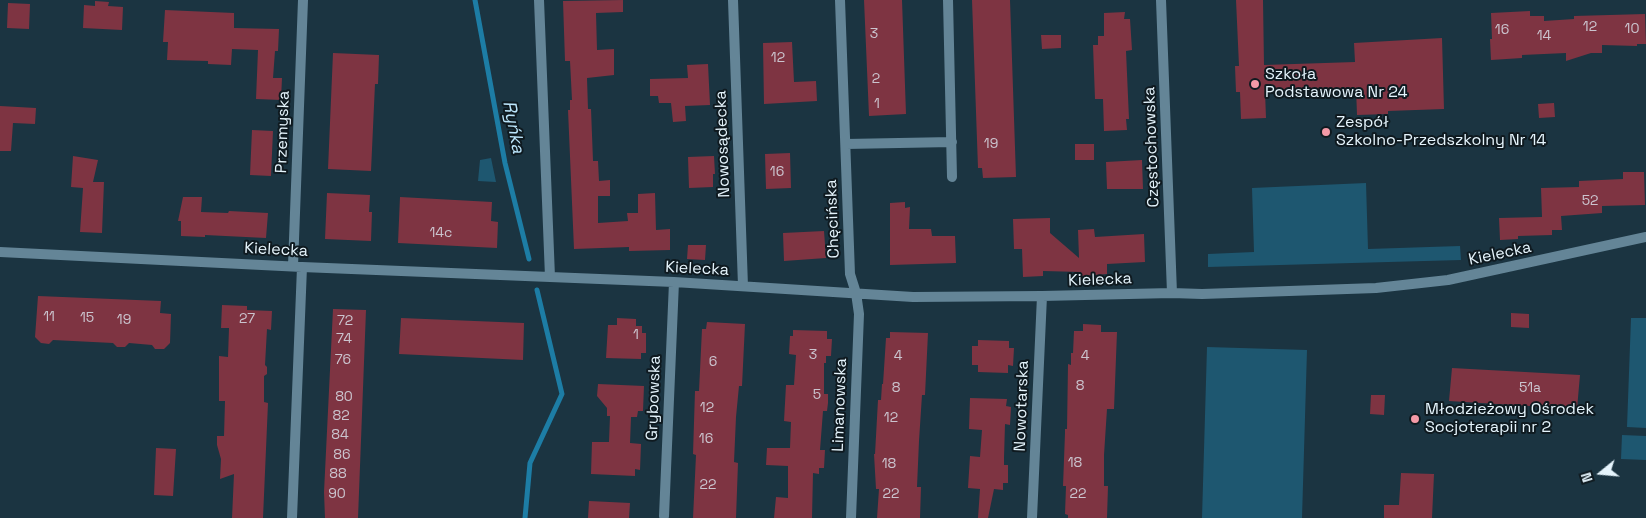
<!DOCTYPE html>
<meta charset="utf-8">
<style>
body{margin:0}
#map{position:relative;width:1646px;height:518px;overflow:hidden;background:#1b3441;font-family:"Space Grotesk",sans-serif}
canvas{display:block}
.north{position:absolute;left:1576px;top:448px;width:50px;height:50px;-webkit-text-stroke:4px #0f1a20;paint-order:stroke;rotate:253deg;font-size:14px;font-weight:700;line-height:20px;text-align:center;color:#e5f4fc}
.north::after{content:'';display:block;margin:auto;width:18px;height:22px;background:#e5f4fc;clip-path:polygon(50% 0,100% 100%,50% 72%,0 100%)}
</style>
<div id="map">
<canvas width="1646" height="518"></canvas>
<div class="north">N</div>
</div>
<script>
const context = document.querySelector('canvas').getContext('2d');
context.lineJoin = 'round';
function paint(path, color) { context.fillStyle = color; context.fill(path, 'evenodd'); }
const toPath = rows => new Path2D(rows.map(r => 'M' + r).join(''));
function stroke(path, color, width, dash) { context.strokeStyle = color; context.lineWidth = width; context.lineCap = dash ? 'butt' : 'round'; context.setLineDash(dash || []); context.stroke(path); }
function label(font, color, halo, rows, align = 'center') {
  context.font = font + ' "Space Grotesk",sans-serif'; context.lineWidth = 4; context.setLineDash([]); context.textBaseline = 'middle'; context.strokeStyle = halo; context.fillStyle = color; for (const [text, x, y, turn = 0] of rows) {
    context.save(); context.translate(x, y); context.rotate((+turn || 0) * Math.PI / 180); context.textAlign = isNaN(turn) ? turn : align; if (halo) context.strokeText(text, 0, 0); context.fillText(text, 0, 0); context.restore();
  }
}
paint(toPath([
 [491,158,496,182,478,181,480,160],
 [1366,183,1368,249,1460,246,1461,260,1208,267,1208,254,1254,252,1252,188],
 [1631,318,1646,318,1646,428,1627,427],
 [1207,347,1307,350,1302,518,1202,518],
 [1622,435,1646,436,1646,460,1621,459]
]), '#1e5770');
stroke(toPath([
 [475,0,505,163,529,259],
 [525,518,530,463,562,394,537,290]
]), '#1d7da5', 5);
paint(toPath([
 [623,0,623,12,596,13,597,50,614,49,614,75,587,78,588,109,591,109,593,161,598,161,599,181,610,180,610,196,598,196,598,223,628,221,627,213,638,213,638,194,655,193,656,230,670,229,670,250,629,251,629,247,574,249,568,110,570,110,570,100,572,100,570,61,565,61,563,1],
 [864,0,902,0,906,114,869,116],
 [972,0,1010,0,1016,177,983,178,982,168,978,168],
 [1236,0,1263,0,1264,65,1355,62,1354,43,1442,38,1444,109,1388,111,1388,114,1357,115,1356,88,1265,91,1266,118,1241,119,1240,92,1236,92,1235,66,1239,66],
 [95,1,109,2,108,6,123,7,122,30,83,28,84,5,95,6],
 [8,3,30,4,29,29,7,28],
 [165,10,234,13,234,28,279,29,278,51,275,51,273,78,282,78,281,100,256,99,258,50,232,49,231,65,208,64,208,61,167,60,168,42,163,42],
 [1530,11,1530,16,1544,16,1544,21,1574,19,1574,16,1645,14,1646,44,1637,44,1637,46,1602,45,1602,53,1591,53,1566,61,1566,53,1522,55,1522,58,1491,60,1490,39,1492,39,1491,13],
 [1125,12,1124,19,1130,19,1132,50,1126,51,1129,119,1126,119,1127,130,1104,131,1103,99,1095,99,1093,45,1098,45,1098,36,1104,36,1104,13],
 [1041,35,1061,35,1061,48,1042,49],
 [792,42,794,82,816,81,817,101,764,104,763,43],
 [333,53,379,55,378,84,375,84,371,171,328,169],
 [708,64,710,105,685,106,686,121,673,122,671,103,659,103,658,96,650,96,650,79,688,78,687,65],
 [1554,103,1555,117,1539,118,1538,104],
 [0,106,36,108,35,124,13,123,11,151,0,151],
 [252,130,273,131,271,176,250,175],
 [1075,144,1094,144,1094,160,1075,160],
 [790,153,791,188,766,189,765,154],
 [73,156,98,160,93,182,104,182,102,233,80,232,83,188,71,187],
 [714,156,715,174,713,174,713,187,689,188,688,157],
 [1142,160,1143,189,1107,189,1106,162],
 [1623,172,1644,172,1645,205,1602,206,1602,213,1561,216,1562,230,1552,230,1552,235,1518,236,1518,239,1500,240,1499,218,1542,217,1541,188,1579,187,1579,181,1623,179],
 [327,193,370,195,369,212,372,212,371,241,325,239],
 [183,197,202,197,201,212,228,213,229,211,268,213,266,238,205,235,205,237,181,236,181,221,178,221],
 [400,197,492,202,491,221,498,222,497,248,398,243],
 [905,202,905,208,910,207,909,229,931,229,932,236,955,236,956,263,890,265,890,203],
 [1050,218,1050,233,1079,258,1078,230,1094,229,1095,237,1144,234,1145,262,1107,264,1107,274,1082,276,1081,272,1043,271,1043,276,1023,277,1022,249,1014,249,1013,219],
 [824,231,826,258,784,261,783,233],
 [688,245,706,245,705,260,687,259],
 [38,296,161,301,160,313,171,314,170,343,164,349,155,349,152,345,129,343,125,347,117,347,113,343,53,340,49,344,41,343,35,337],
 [222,305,247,306,247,310,272,311,271,330,267,329,265,365,267,367,267,374,264,376,264,402,268,403,263,518,232,518,234,474,220,479,221,459,217,445,217,436,224,436,225,401,219,401,219,356,228,357,229,328,221,328],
 [333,309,366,310,358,518,325,518,324,492],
 [1511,313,1529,314,1529,328,1511,327],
 [401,318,524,323,523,360,399,354],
 [617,318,636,319,636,326,642,326,642,333,646,333,646,353,641,353,641,359,606,358,608,325,617,325],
 [707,322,745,324,742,386,739,386,736,417,734,462,738,463,736,518,693,518,696,455,693,454,695,391,699,391,702,329,706,329],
 [1083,324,1101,325,1101,332,1117,332,1114,409,1107,409,1104,455,1104,486,1108,486,1107,518,1068,518,1068,515,1065,514,1066,486,1063,486,1065,433,1065,429,1067,429,1068,364,1071,365,1071,353,1073,353,1074,331,1083,331],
 [793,330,827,331,827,339,832,339,831,356,826,356,826,363,824,363,824,394,828,394,828,403,827,411,823,411,820,450,825,450,824,468,819,468,819,474,813,473,812,518,774,518,776,497,788,498,788,466,766,465,767,448,790,448,791,422,784,421,786,385,794,385,796,355,789,354,790,336,793,336],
 [890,332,928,333,925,395,922,395,919,441,917,487,921,487,920,518,877,518,879,489,876,489,874,454,875,454,878,400,881,400,882,384,883,384,886,338,890,338],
 [978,340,1009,341,1009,348,1014,348,1013,366,1008,365,1008,373,978,372,978,365,972,365,972,346,978,346],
 [1452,368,1580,375,1577,409,1449,401],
 [598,384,644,386,643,411,638,411,637,417,631,417,630,443,641,444,640,470,635,469,635,476,591,474,592,442,609,442,610,416,607,416,607,408,597,396],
 [1371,395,1385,395,1384,415,1370,414],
 [970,398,1007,399,1006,406,1011,407,1010,425,1005,424,1004,458,1004,465,1008,465,1008,483,1003,483,1003,490,994,489,988,518,978,518,980,489,968,488,970,456,980,457,982,430,969,429],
 [156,448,176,449,173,496,154,495],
 [1401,473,1434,474,1432,518,1384,518,1384,505,1399,505],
 [589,501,630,503,629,518,588,518]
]), '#7e3442');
stroke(toPath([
 [539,0,550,277],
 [733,0,743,286],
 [840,0,850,274,856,293,859,314,851,518],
 [948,0,952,177],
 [1161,0,1172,293],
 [846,144,952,142],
 [0,252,302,267,674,282,913,297,1042,296,1172,293,1202,294,1376,288,1448,280,1646,237],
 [293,266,303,0],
 [664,516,674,282],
 [292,518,302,267],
 [1032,518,1042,296]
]), '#648597', 10);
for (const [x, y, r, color] of [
 [1255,84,5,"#f49aa7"],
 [1326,132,5,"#f49aa7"],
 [1415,419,5,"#f49aa7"]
]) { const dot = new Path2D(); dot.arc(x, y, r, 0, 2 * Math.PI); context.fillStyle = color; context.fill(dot); stroke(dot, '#0f1a20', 2); }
label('14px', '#cbc4ce', null, [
 ["12",1590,27],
 ["10",1632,29],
 ["16",1502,30],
 ["3",874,34],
 ["14",1544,36],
 ["12",778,58],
 ["2",876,79],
 ["1",877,104],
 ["19",991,144],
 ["16",777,172],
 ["52",1590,201],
 ["14c",441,233],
 ["11",49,317],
 ["15",87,318],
 ["27",247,319],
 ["19",124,320],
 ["72",345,321],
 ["1",636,335],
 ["74",344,339],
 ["3",813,355],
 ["4",898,356],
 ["4",1085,356],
 ["76",343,360],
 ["6",713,362],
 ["8",1080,386],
 ["8",896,388],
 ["51a",1530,388],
 ["5",817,395],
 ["80",344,397],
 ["12",707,408],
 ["82",341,416],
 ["12",891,418],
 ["84",340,435],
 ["16",706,439],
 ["86",342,455],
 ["18",1075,463],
 ["18",889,464],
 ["88",338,474],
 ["22",708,485],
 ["90",337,494],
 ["22",891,494],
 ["22",1078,494]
]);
label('16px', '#e5f4fc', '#0f1a20', [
 ["Szkoła",1265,75],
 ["Podstawowa Nr 24",1265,93],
 ["Zespół",1336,123],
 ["Szkolno-Przedszkolny Nr 14",1336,141],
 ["Młodzieżowy Ośrodek",1425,410],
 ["Socjoterapii nr 2",1425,428]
], 'left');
label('16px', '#e5f4fc', '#0f1a20', [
 ["Przemyska",283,132,-88],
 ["Nowosądecka",723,144,-92],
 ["Częstochowska",1152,147,-92],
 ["Chęcińska",833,219,-92],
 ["Kielecka",276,250,3],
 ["Kielecka",1500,254,-12],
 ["Kielecka",697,269,3],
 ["Kielecka",1100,280,-2],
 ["Grybowska",654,398,-88],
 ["Limanowska",840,405,-88],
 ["Nowotarska",1022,406,-88]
]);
label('italic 18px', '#bbe5fb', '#0f1a20', [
 ["Ryńka",513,127,79]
]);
</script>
